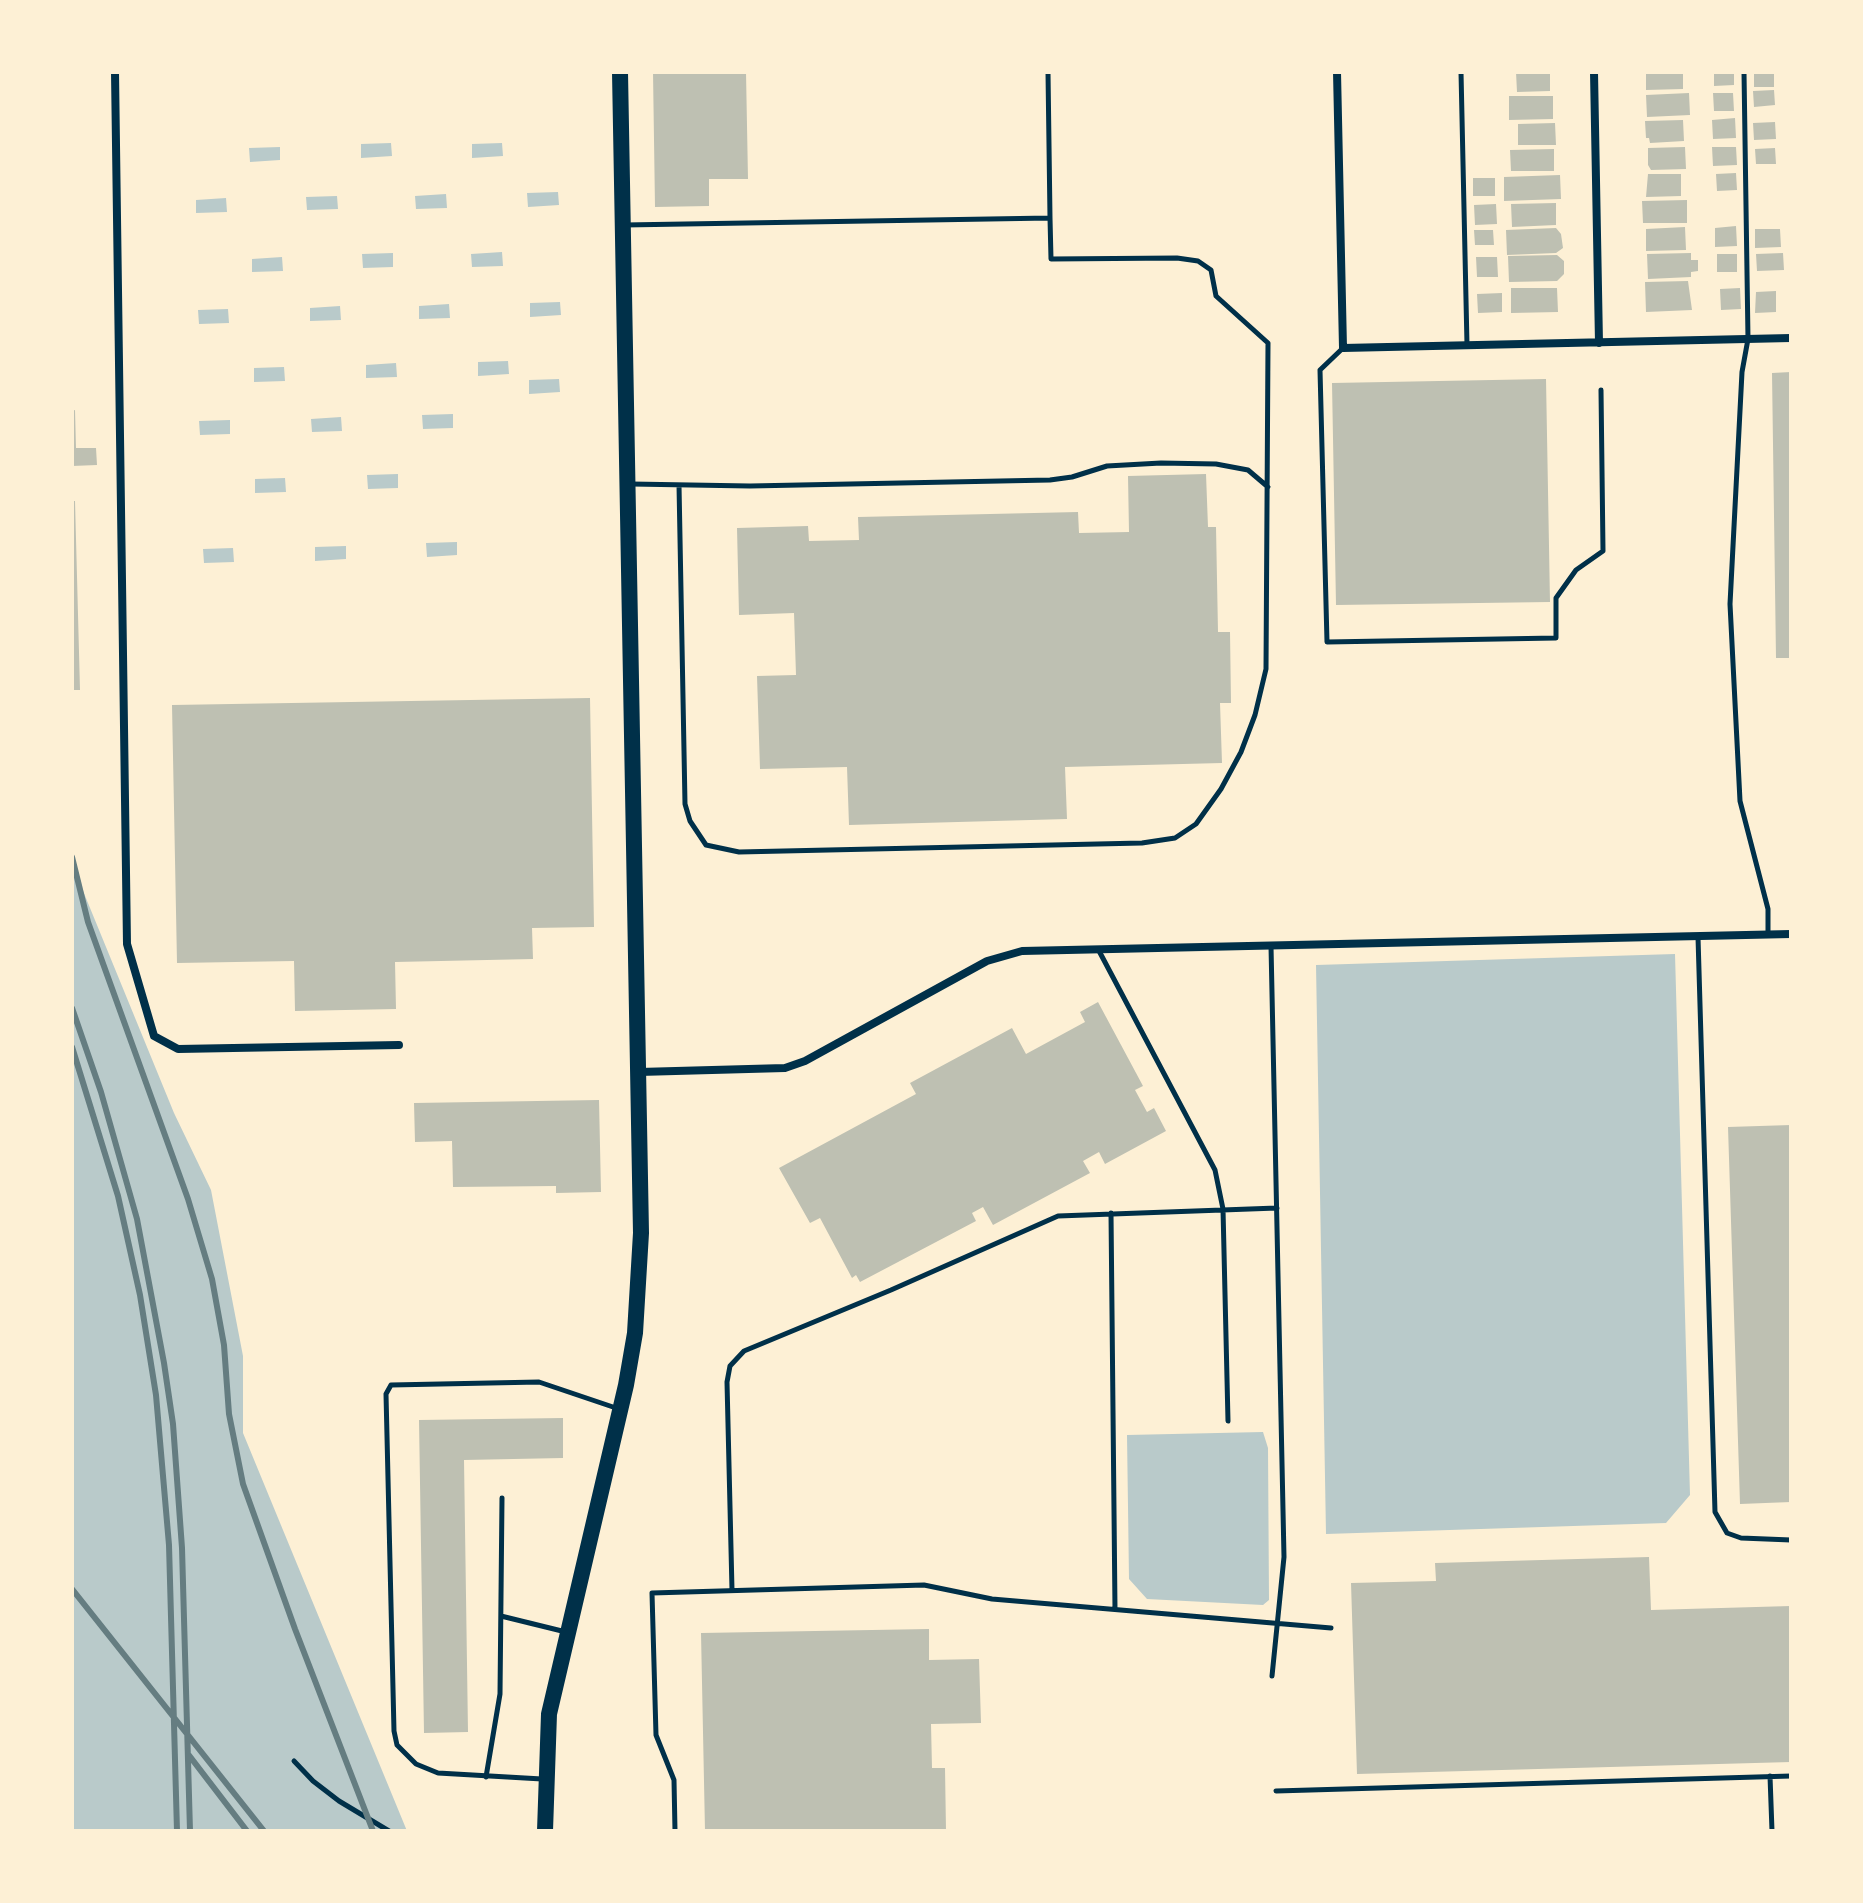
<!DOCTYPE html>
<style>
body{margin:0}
#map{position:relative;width:1863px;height:1903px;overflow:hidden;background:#fdf0d5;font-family:Helvetica,sans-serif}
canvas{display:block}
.frame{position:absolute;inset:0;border:74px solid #fdf0d5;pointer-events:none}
</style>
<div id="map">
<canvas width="1863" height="1903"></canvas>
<div class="frame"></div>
</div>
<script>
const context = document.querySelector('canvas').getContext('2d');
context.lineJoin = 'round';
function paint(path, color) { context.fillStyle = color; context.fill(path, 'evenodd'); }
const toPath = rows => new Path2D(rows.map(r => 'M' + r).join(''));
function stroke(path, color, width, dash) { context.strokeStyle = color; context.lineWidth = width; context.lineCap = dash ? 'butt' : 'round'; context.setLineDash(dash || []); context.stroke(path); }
paint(toPath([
 [391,143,392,156,361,158,361,144],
 [502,143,503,156,472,158,472,144],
 [280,147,280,160,250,162,249,148],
 [558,192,559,205,528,207,527,193],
 [446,194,447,208,416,209,415,196],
 [337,196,338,209,307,210,306,197],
 [226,198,227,212,196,213,196,200],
 [502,252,503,266,472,267,471,254],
 [393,253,393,267,363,268,362,254],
 [282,257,283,271,252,272,252,259],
 [560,302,561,315,530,317,530,303],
 [449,304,450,318,419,319,419,306],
 [340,306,341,320,310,321,310,308],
 [228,309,229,323,199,324,198,310],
 [508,361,509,374,478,376,478,362],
 [396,363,397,377,366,378,366,365],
 [284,367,285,381,254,382,254,368],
 [559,379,560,392,529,394,529,380],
 [453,414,453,428,423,429,422,415],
 [341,417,342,431,312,432,311,419],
 [230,420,230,434,200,435,199,421],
 [398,474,398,488,368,489,367,475],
 [285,478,286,492,255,493,255,479],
 [457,542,457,555,427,557,426,543],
 [346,546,346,559,315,561,315,547],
 [233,548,234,562,204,563,203,549],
 [72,864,174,1113,211,1190,243,1356,243,1433,407,1831,72,1831],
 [1675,954,1690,1495,1666,1523,1326,1534,1316,965],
 [1263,1432,1268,1448,1269,1600,1263,1605,1147,1599,1129,1579,1127,1435]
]), '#b9caca');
paint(toPath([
 [653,72,746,72,748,179,709,179,709,206,655,207],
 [1516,72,1550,72,1550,91,1517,92],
 [1646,72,1683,72,1683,89,1646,90],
 [1714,72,1734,72,1734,85,1714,86],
 [1754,72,1774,72,1774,87,1754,87],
 [1774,90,1775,105,1754,107,1753,91],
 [1689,93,1690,115,1647,117,1646,95],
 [1713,93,1733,93,1734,111,1714,111],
 [1509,96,1553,96,1553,119,1509,120],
 [1735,118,1736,138,1713,139,1712,120],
 [1683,120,1684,141,1650,143,1649,138,1646,138,1645,121],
 [1775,122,1776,139,1754,140,1753,123],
 [1555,123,1556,145,1518,145,1518,124],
 [1685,147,1686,169,1651,170,1648,165,1648,148],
 [1712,147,1736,147,1737,165,1713,166],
 [1775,148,1776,164,1756,164,1755,149],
 [1554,149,1554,171,1511,171,1510,150],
 [1736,173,1737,190,1717,191,1716,174],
 [1648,174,1681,174,1681,196,1646,197],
 [1560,175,1561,199,1504,201,1504,177],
 [1473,178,1495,178,1495,196,1473,196],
 [1687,200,1687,223,1643,223,1642,201],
 [1556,203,1556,225,1512,227,1511,204],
 [1496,204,1497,224,1475,225,1474,205],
 [1736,226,1737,246,1715,247,1715,228],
 [1685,227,1686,250,1646,251,1646,229],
 [1556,228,1561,234,1563,248,1556,253,1507,255,1506,230],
 [1755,229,1780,229,1781,247,1755,248],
 [1474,230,1493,230,1494,245,1475,245],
 [1691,253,1691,260,1698,260,1698,271,1691,272,1691,277,1648,279,1647,254],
 [1783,253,1784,270,1757,271,1756,254],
 [1717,254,1737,254,1737,272,1717,272],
 [1557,255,1564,261,1564,274,1557,281,1509,282,1508,256],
 [1476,257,1497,257,1498,277,1477,277],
 [1688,281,1692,310,1646,312,1645,282],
 [1511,288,1557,288,1558,312,1511,313],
 [1740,288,1741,309,1721,310,1720,289],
 [1776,291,1776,312,1755,313,1756,292],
 [1502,293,1502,312,1478,313,1477,294],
 [1791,372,1791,658,1776,658,1772,373],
 [1546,379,1550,602,1336,605,1332,383],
 [75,410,76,448,96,448,97,465,72,466,72,411],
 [1206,474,1208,527,1216,527,1218,632,1230,632,1231,703,1220,703,1222,763,1065,767,1067,819,849,825,847,767,760,769,757,676,796,675,794,613,739,615,737,528,808,526,809,541,859,540,858,517,1078,512,1079,533,1129,532,1128,476],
 [72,501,75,501,80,690,72,690],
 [590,698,594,927,532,928,533,959,395,962,396,1009,295,1011,294,961,177,963,172,705],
 [1098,1002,1143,1086,1135,1090,1147,1112,1154,1108,1166,1131,1105,1164,1099,1152,1083,1161,1090,1173,993,1225,983,1207,972,1213,976,1221,860,1282,856,1275,852,1278,820,1218,810,1223,779,1168,916,1094,910,1083,1012,1028,1026,1054,1085,1022,1080,1012],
 [599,1100,601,1192,556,1193,556,1186,453,1187,452,1141,415,1142,414,1103],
 [1791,1125,1791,1502,1740,1504,1728,1127],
 [563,1418,563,1458,464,1460,468,1732,424,1733,419,1420],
 [1649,1557,1651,1610,1791,1606,1791,1762,1357,1774,1351,1583,1436,1581,1435,1563],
 [929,1629,929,1660,979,1659,981,1723,931,1724,932,1768,945,1768,946,1831,705,1831,701,1633]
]), '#bec0b2');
stroke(toPath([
 [1048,72,1050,218],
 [1461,72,1467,345],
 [1744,72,1748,339,1742,372,1730,604,1740,801,1768,909,1768,934],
 [624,225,1050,218,1051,259,1177,258,1198,261,1211,270,1216,296,1268,343,1266,669,1255,715,1241,752,1221,789,1196,824,1175,838,1142,843,739,852,706,845,690,821,685,804,679,485],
 [1343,348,1320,370,1327,642,1556,638,1556,598,1576,570,1603,551,1601,390],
 [631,484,750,486,1050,480,1072,477,1107,466,1161,463,1216,464,1248,470,1268,487],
 [1698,937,1715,1512,1727,1533,1741,1538,1791,1540],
 [1271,946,1284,1557,1272,1676],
 [1098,949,1215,1170,1223,1209,1228,1421],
 [1111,1213,1115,1609],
 [732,1590,727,1382,730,1366,744,1351,891,1290,1058,1216,1277,1208],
 [501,1616,566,1632],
 [294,1761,313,1781,339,1801,389,1831],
 [1770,1776,1772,1831],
 [486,1777,500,1694,502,1498],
 [542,1779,438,1773,416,1764,397,1745,394,1731,386,1394,391,1385,539,1382,616,1408],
 [1276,1791,1791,1776],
 [675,1831,674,1780,656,1735,652,1593,924,1585,992,1599,1331,1628]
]), '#003049', 5);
stroke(toPath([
 [115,72,127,944,154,1036,178,1049,399,1045],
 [1337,72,1343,348,1791,338],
 [1594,72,1599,343],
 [639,1072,785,1068,805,1061,987,961,1022,951,1791,934]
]), '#003049', 8);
stroke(toPath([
 [545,1831,549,1714,626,1385,635,1333,641,1233,620,72]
]), '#003049', 16);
stroke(toPath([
 [72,857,88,922,188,1199,212,1279,224,1345,229,1414,243,1484,295,1629,373,1831],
 [72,1008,101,1092,137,1219,164,1363,173,1424,182,1548,190,1831],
 [72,1047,118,1196,140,1295,156,1395,169,1545,177,1831],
 [72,1589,264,1831],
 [188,1754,247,1831]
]), '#657d81', 6);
</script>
